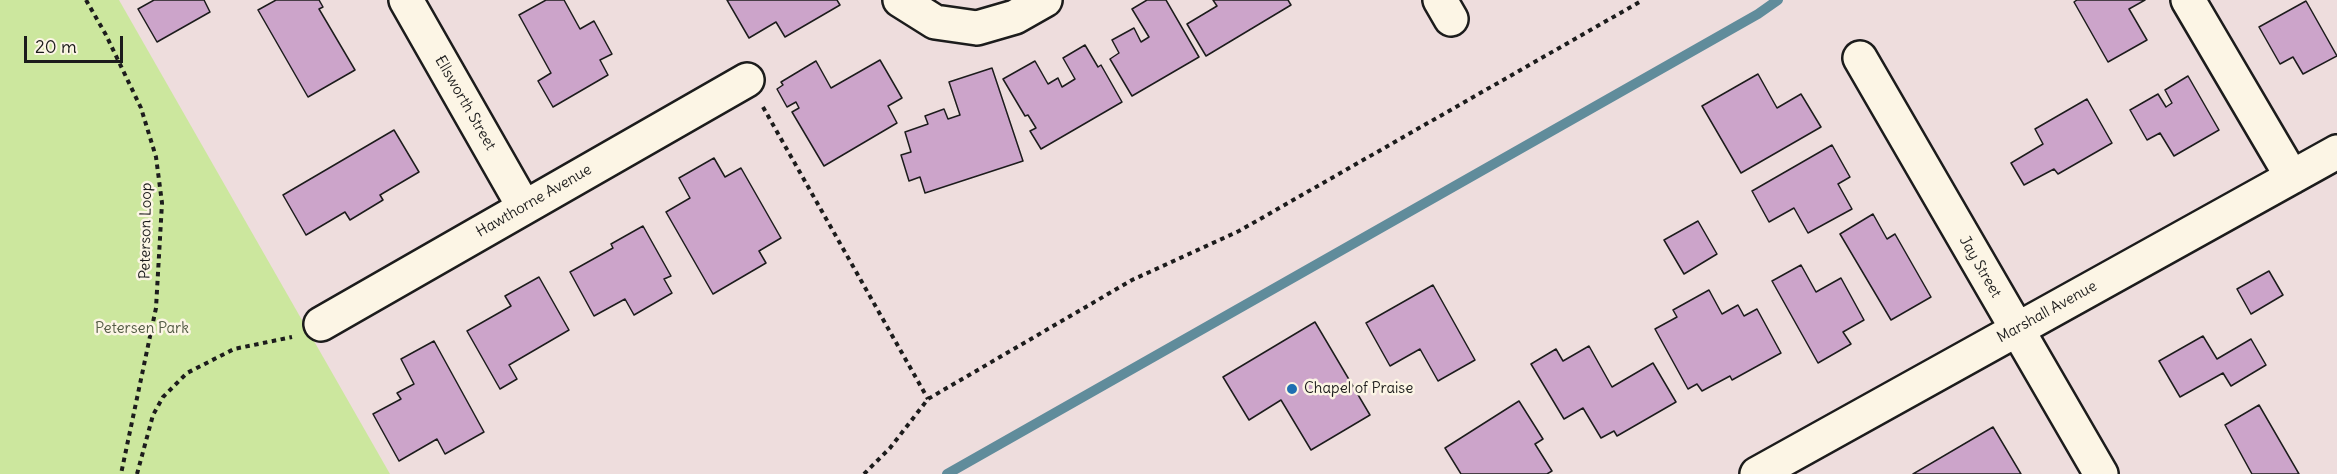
<!DOCTYPE html>
<style>
body{margin:0}
#map{position:relative;width:2337px;height:474px;overflow:hidden;background:#edd;font-family:Delius,sans-serif}
canvas{display:block}
.scale{position:absolute;left:24px;top:36px;width:99px;height:27px;box-sizing:border-box;border:3px solid #1c1c1c;border-top:0;padding-left:8px;font-size:18px;line-height:21px;white-space:nowrap;color:#1c1c1c;-webkit-text-stroke:4px #fcf5e5;paint-order:stroke}
</style>
<div id="map">
<canvas width="2337" height="474"></canvas>
<div class="scale">20 m</div>
</div>
<script>
const context = document.querySelector('canvas').getContext('2d');
context.lineJoin = 'round';
function paint(path, color) { context.fillStyle = color; context.fill(path, 'evenodd'); }
const toPath = rows => new Path2D(rows.map(r => 'M' + r).join(''));
function stroke(path, color, width, dash) { context.strokeStyle = color; context.lineWidth = width; context.lineCap = dash ? 'butt' : 'round'; context.setLineDash(dash || []); context.stroke(path); }
function label(font, color, halo, rows, align = 'center') {
  context.font = font + ' Delius,sans-serif'; context.lineWidth = 5; context.setLineDash([]); context.textBaseline = 'middle'; context.strokeStyle = halo; context.fillStyle = color; for (const [text, x, y, turn = 0] of rows) {
    context.save(); context.translate(x, y); context.rotate((+turn || 0) * Math.PI / 180); context.textAlign = isNaN(turn) ? turn : align; if (halo) context.strokeText(text, 0, 0); context.fillText(text, 0, 0); context.restore();
  }
}
paint(toPath([
 [0,0,119,0,390,474,0,474]
]), '#cce79e');
stroke(toPath([
 [947,474,1758,14,1778,0]
]), '#608c9b', 10);
const building = toPath([
 [154,0,204,0,210,12,157,42,138,9,154,0],
 [276,0,319,0,323,7,319,9,355,70,308,97,258,10,276,0],
 [546,0,564,0,580,29,594,21,612,54,600,60,608,75,553,107,538,81,551,73,519,15,546,0],
 [727,0,837,0,840,5,785,37,776,22,749,38,727,0],
 [1147,0,1166,0,1199,57,1132,96,1110,59,1119,53,1112,40,1134,28,1141,42,1149,37,1132,9,1147,0],
 [1213,0,1288,0,1291,5,1206,56,1187,24,1217,6,1213,0],
 [2077,0,2145,0,2129,9,2147,40,2108,62,2074,2,2077,0],
 [2306,1,2337,56,2303,74,2293,57,2280,64,2259,27,2306,1],
 [1085,45,1098,67,1101,65,1122,102,1041,149,1030,131,1036,128,1028,115,1025,116,1003,79,1035,61,1048,84,1058,78,1062,87,1075,79,1063,58,1085,45],
 [880,60,902,98,888,106,897,123,824,166,792,112,799,108,796,102,787,107,777,89,783,85,781,82,816,61,831,88,880,60],
 [992,68,1023,161,925,193,920,177,909,181,901,155,911,152,905,132,928,124,925,116,944,109,948,119,960,115,949,82,992,68],
 [1758,74,1777,108,1801,94,1821,127,1741,173,1702,106,1758,74],
 [2188,76,2219,130,2174,156,2160,133,2147,140,2130,110,2158,94,2166,107,2172,103,2165,90,2188,76],
 [2087,99,2112,143,2058,174,2054,169,2024,185,2011,163,2043,144,2035,129,2087,99],
 [394,130,419,172,380,195,383,200,350,220,345,212,306,235,283,195,394,130],
 [1832,145,1850,177,1838,184,1852,209,1808,233,1794,208,1769,222,1752,191,1832,145],
 [714,158,725,177,741,168,781,238,759,251,766,263,713,294,666,212,690,198,679,178,714,158],
 [1873,214,1887,239,1895,234,1931,297,1891,320,1840,234,1873,214],
 [1698,221,1717,254,1684,274,1664,240,1698,221],
 [643,226,671,276,664,279,672,293,634,315,625,299,594,316,570,272,613,248,611,244,643,226],
 [1801,265,1816,292,1841,278,1864,320,1843,332,1851,344,1818,363,1772,281,1801,265],
 [2269,271,2283,295,2251,314,2237,289,2269,271],
 [539,277,569,330,509,365,517,379,500,389,467,331,511,306,505,296,539,277],
 [1433,285,1475,360,1438,381,1420,349,1390,366,1366,323,1433,285],
 [1709,290,1722,314,1738,305,1744,316,1757,309,1781,353,1732,380,1730,376,1702,391,1697,384,1688,389,1655,329,1677,317,1673,310,1709,290],
 [1315,322,1370,415,1311,450,1281,400,1249,420,1223,377,1315,322],
 [2203,336,2217,359,2251,339,2266,365,2231,386,2223,373,2180,397,2159,361,2203,336],
 [434,341,484,432,445,454,437,439,399,461,373,414,401,399,397,393,414,384,401,359,434,341],
 [1589,346,1612,387,1653,363,1676,402,1617,436,1614,431,1601,438,1583,408,1564,419,1531,364,1556,349,1563,361,1589,346],
 [1519,401,1543,439,1535,444,1552,471,1547,474,1461,474,1445,448,1519,401],
 [2259,405,2299,474,2252,474,2225,425,2259,405],
 [1993,427,2021,474,1913,474,1993,427]
]);
paint(building, '#cca4ca');
stroke(building, '#1c1c1c', 1.5);
const minor = toPath([
 [406,0,524,207],
 [900,0,935,22,977,28,1015,17,1045,0],
 [1440,0,1451,19],
 [2188,0,2292,177],
 [1860,58,2101,474],
 [321,324,747,80],
 [1757,474,2337,152]
]);
stroke(minor, '#1c1c1c', 38);
stroke(toPath([
 [86,0,106,35,141,108,156,157,162,203,156,308,121,474],
 [763,107,928,399],
 [137,474,153,415,163,397,187,373,234,349,292,337],
 [864,474,890,448,928,399,1132,280,1239,231,1643,0]
]), '#1c1c1c', 4, [4.5, 4.5]);
stroke(minor, '#fcf5e5', 33);
for (const [x, y, r, color] of [
 [1292,389,6,"#1f6fb2"]
]) { const dot = new Path2D(); dot.arc(x, y, r, 0, 2 * Math.PI); context.fillStyle = color; context.fill(dot); stroke(dot, '#fcf5e5', 2); }
label('15px', '#1c1c1c', '#fcf5e5', [
 ["Ellsworth Street",465,103,60],
 ["Hawthorne Avenue",534,201,-30],
 ["Peterson Loop",146,231,-89],
 ["Jay Street",1980,267,60],
 ["Marshall Avenue",2047,312,-29]
]);
label('15px', '#515943', '#fcf5e5', [
 ["Petersen Park",142,329]
]);
label('15px', '#1c1c1c', '#fcf5e5', [
 ["Chapel of Praise",1304,389]
], 'left');
</script>
